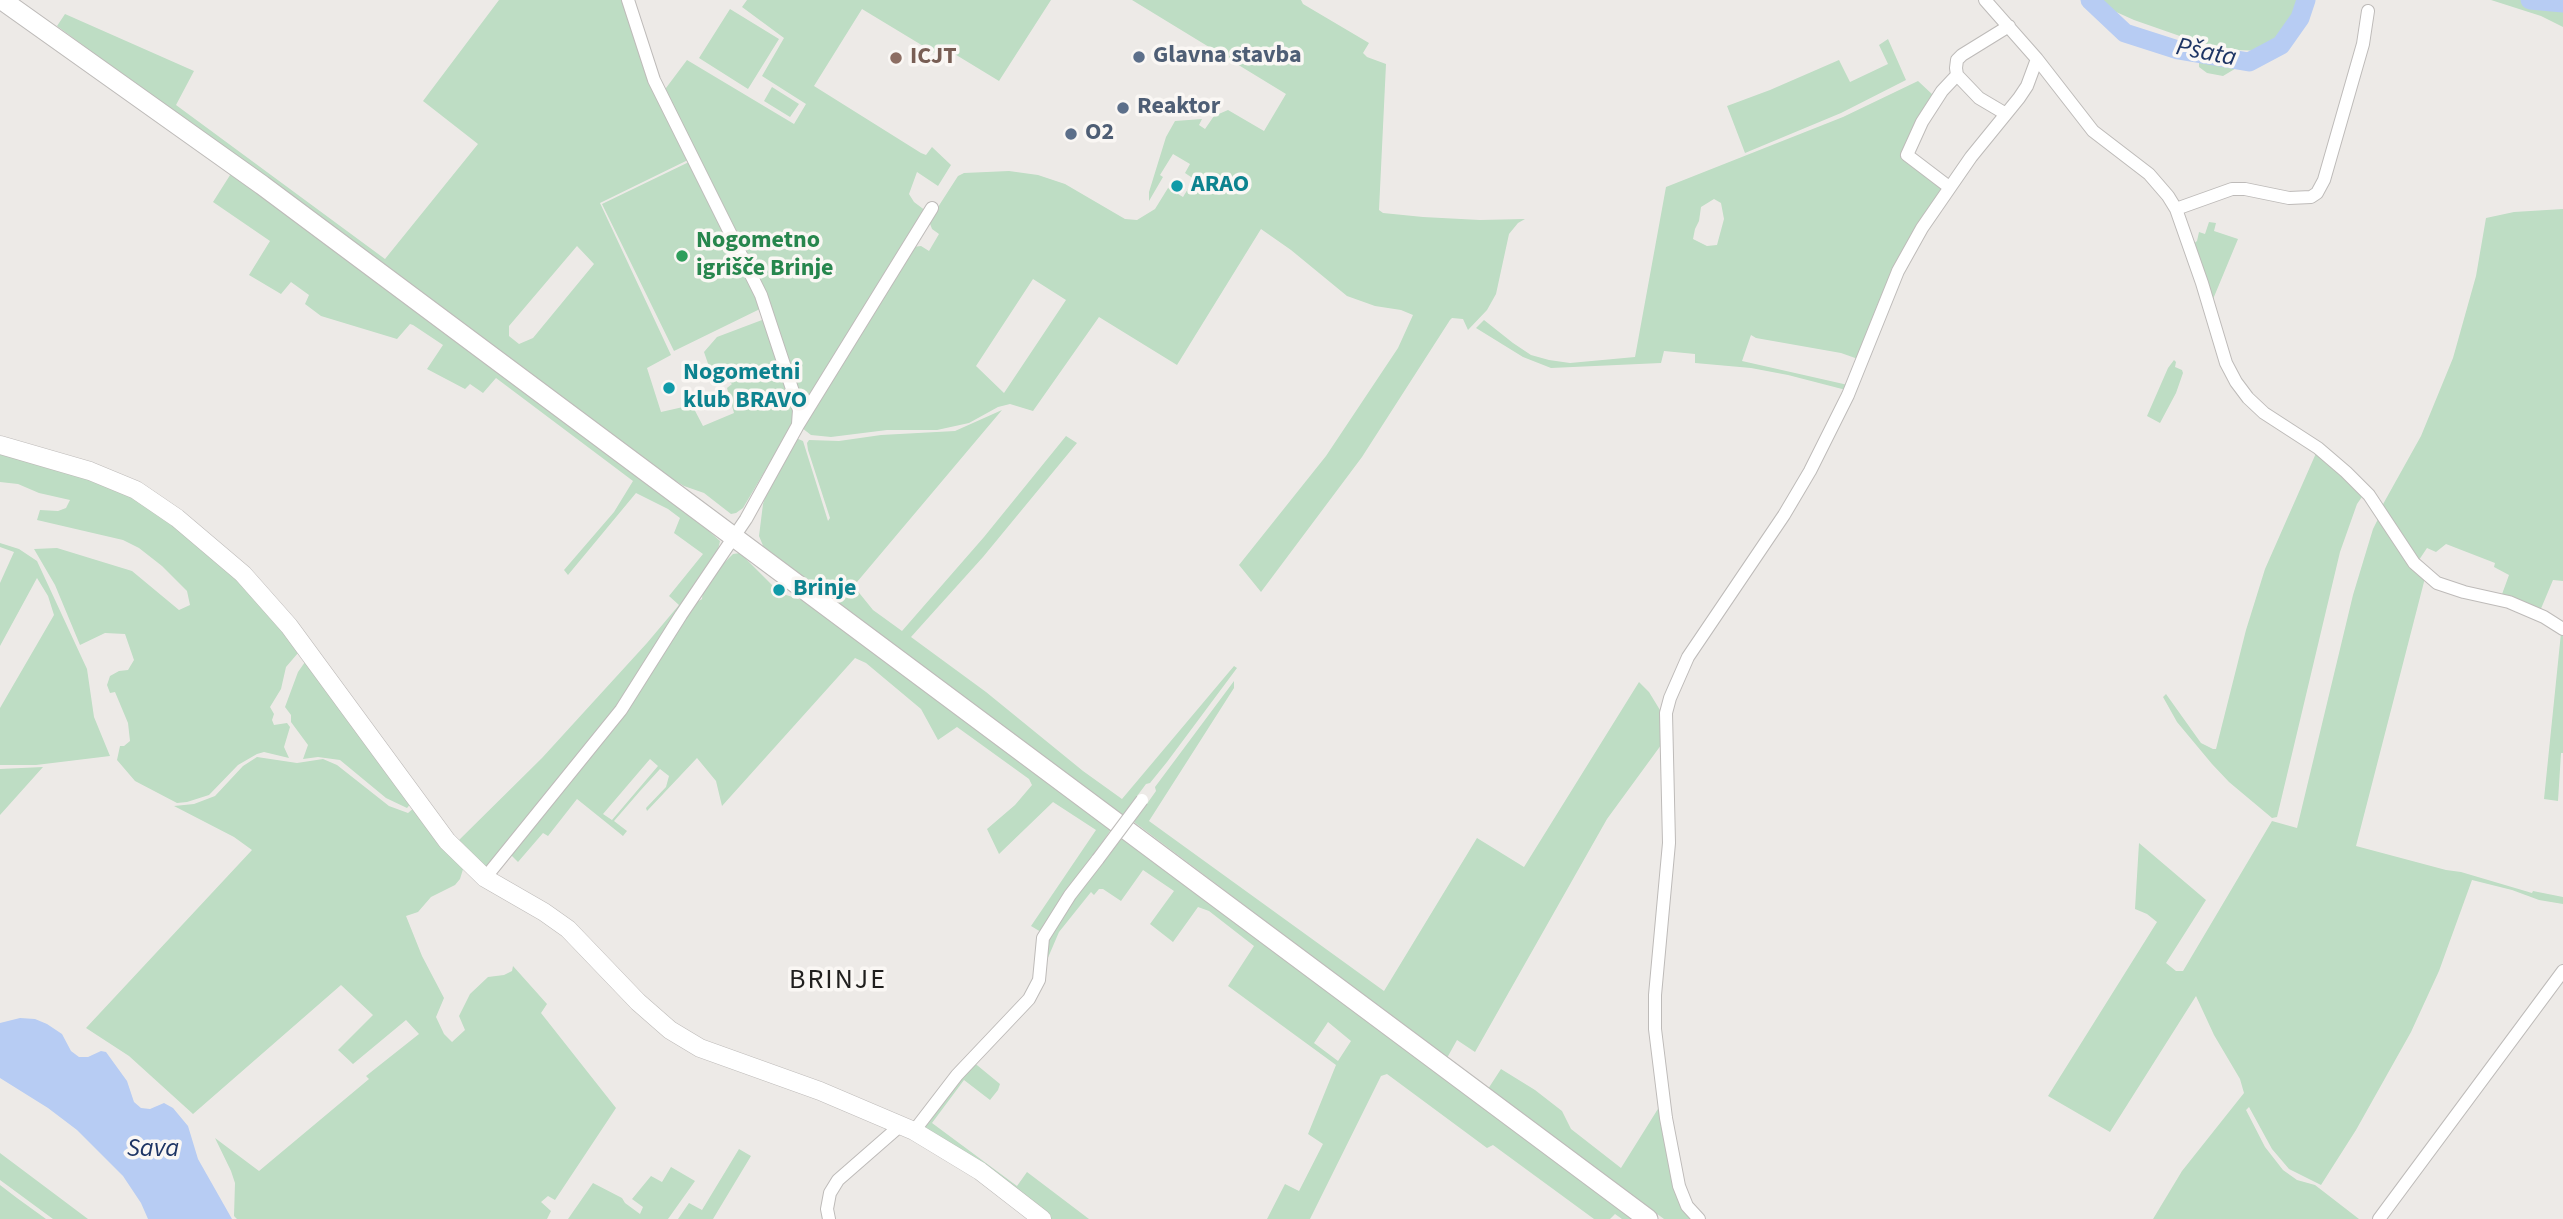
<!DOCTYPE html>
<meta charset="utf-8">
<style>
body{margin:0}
canvas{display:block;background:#edeae7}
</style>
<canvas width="2563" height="1219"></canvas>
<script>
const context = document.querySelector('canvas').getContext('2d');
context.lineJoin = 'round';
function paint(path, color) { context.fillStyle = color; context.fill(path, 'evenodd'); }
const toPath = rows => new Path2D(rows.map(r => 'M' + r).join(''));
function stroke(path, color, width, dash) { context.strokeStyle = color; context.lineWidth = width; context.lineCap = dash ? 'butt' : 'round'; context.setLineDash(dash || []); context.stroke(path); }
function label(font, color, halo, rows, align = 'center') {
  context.font = font + ' "Source Sans 3",sans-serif'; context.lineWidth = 7; context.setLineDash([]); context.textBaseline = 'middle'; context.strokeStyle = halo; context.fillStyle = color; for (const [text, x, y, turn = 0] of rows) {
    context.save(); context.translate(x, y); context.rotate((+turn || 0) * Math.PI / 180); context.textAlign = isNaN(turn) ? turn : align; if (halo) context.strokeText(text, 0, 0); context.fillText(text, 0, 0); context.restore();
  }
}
paint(toPath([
 [499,0,625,0,690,159,600,203,671,355,647,368,661,412,692,405,703,426,734,413,727,388,732,384,726,379,721,383,715,384,704,352,717,337,762,320,768,325,793,408,792,425,743,508,736,513,731,514,704,493,684,486,654,468,57,26,65,14,194,71,176,105,385,259,478,144,423,101],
 [577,246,594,264,533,338,519,344,509,336,509,326],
 [747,0,1051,0,999,81,953,53,948,61,862,9,814,86,921,153,926,155,932,147,951,165,938,186,917,172,909,194,914,202,926,211,812,395,803,397,797,393,772,314,663,92,687,60,794,124,806,104,762,76,784,38,742,7],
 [1132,0,1301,0,1303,4,1369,43,1363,53,1367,57,1386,64,1379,210,1383,213,1423,217,1480,220,1525,219,1518,223,1509,234,1496,294,1487,310,1468,330,1463,319,1452,318,1450,320,1362,457,1261,592,1239,565,1326,456,1398,348,1413,315,1401,310,1375,306,1347,296,1291,250,1261,229,1177,365,1099,317,1033,411,1010,404,998,407,969,423,937,430,887,430,831,437,811,435,802,428,913,247,921,246,929,251,939,234,932,229,929,221,958,176,964,173,1009,171,1038,175,1065,184,1125,219,1137,220,1155,209,1168,188,1183,197,1194,179,1185,173,1190,164,1173,154,1160,175,1163,177,1149,201,1149,192,1166,137,1175,121,1202,119,1199,125,1205,129,1214,116,1228,110,1264,131,1286,94],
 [1033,279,1066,300,1004,393,976,366],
 [2098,0,2304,0,2300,16,2291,29,2281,40,2262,51,2237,50,2197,42,2134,20,2105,7],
 [2491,0,2563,0,2563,27,2541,16],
 [730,9,779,39,748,89,699,58],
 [1888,39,1906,80,1841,113,1745,153,1727,106,1770,90,1839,60,1850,82,1888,64,1879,45],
 [2199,56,2218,62,2238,67,2223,76,2207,73,2199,67],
 [1918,81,1933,95,1902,153,1943,189,1858,359,1841,353,1756,338,1751,335,1742,361,1848,385,1846,390,1788,375,1751,368,1695,363,1695,354,1664,351,1661,363,1551,368,1523,357,1476,328,1484,320,1513,343,1531,355,1549,360,1570,363,1635,357,1666,187,1843,117],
 [1714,199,1721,203,1724,219,1717,245,1707,246,1693,239,1695,229,1699,221,1701,207],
 [772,87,799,104,790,117,764,101],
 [691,161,762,308,674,351,602,204],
 [232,172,700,523,720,541,718,550,618,707,495,860,484,869,456,843,542,758,647,643,679,605,669,596,703,554,674,533,680,518,668,509,636,493,568,575,564,570,614,512,633,481,496,378,483,393,470,384,465,389,427,369,443,345,413,325,410,324,397,339,321,316,305,304,309,295,291,282,281,294,249,275,270,241,213,202],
 [2563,209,2563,581,2553,580,2540,611,2501,597,2509,575,2494,567,2495,563,2446,544,2436,552,2427,548,2419,560,2382,506,2421,436,2453,358,2476,276,2486,218,2514,212],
 [2209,222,2216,223,2214,231,2238,239,2211,304,2192,245,2197,241,2199,232,2205,234],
 [2174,360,2176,362,2175,367,2182,370,2183,373,2176,393,2160,423,2147,416,2168,368],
 [1002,410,857,582,856,589,873,610,902,631,984,537,1066,436,1077,443,983,557,911,637,986,692,1083,771,1122,799,1234,666,1237,668,1167,762,1150,783,1146,784,1123,815,853,616,764,548,759,536,763,504,768,489,796,438,803,441,828,521,830,518,808,450,807,443,809,440,839,441,881,435,955,431],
 [0,449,117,486,211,553,263,605,298,653,286,667,281,689,270,707,274,714,272,720,274,725,287,723,290,727,284,747,289,758,264,752,257,754,238,765,209,795,187,802,177,803,135,781,117,760,120,746,124,746,130,741,128,723,115,692,110,693,107,685,110,676,119,671,128,670,134,660,125,634,105,633,80,645,55,585,34,549,57,548,132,571,179,610,190,605,187,591,162,566,139,548,123,540,37,520,40,510,58,511,66,508,70,500,39,493,18,484,0,482],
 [2317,451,2364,494,2357,504,2340,552,2277,817,2272,818,2229,782,2212,764,2177,722,2163,697,2166,694,2201,743,2213,749,2216,749,2246,630,2265,569],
 [2380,515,2425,578,2356,846,2446,870,2461,872,2532,893,2533,891,2563,897,2563,904,2539,900,2512,890,2472,880,2439,971,2411,1032,2356,1130,2321,1185,2289,1169,2272,1149,2249,1107,2246,1110,2265,1147,2283,1170,2297,1180,2315,1185,2359,1219,2153,1219,2182,1171,2244,1093,2240,1079,2214,1035,2196,996,2110,1132,2048,1096,2157,922,2147,914,2135,909,2139,843,2206,900,2166,963,2176,971,2183,971,2272,821,2297,828,2353,595,2373,529],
 [0,543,19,549,37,561,87,669,94,717,110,756,36,765,0,765,0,708,54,615,48,596,37,578,0,646,0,583,14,552,0,547],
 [740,553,780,593,808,602,1112,828,1041,932,1031,926,1096,830,1053,802,999,854,987,829,1015,805,1032,785,1029,779,957,727,938,740,921,709,866,663,855,658,722,806,716,781,697,758,647,811,646,808,666,787,669,776,660,769,640,791,614,821,627,831,623,836,577,799,548,836,543,833,518,862,510,854,692,605,702,599,703,589,713,574,733,554],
 [650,759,658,766,612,820,603,814],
 [2561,633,2563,635,2563,753,2561,753,2558,801,2544,799],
 [305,662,412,802,407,808,386,798,340,760,318,757,303,759,308,745,291,722,291,715,285,707,298,672],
 [1234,681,1234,688,1149,821,1384,991,1477,838,1524,867,1639,682,1649,692,1663,715,1664,741,1607,819,1475,1052,1457,1040,1447,1058,1134,822,1156,791,1155,787],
 [257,757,297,763,323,759,337,765,389,806,408,813,415,807,464,866,460,879,455,885,431,897,418,912,406,916,422,956,444,998,436,1017,444,1034,452,1042,465,1030,459,1016,470,994,488,977,504,975,512,971,513,966,547,1004,541,1013,616,1108,555,1200,548,1196,541,1202,551,1211,547,1219,237,1219,234,1216,235,1183,231,1171,215,1138,259,1171,369,1079,366,1076,419,1034,406,1020,353,1064,338,1050,373,1015,341,985,193,1114,129,1056,86,1028,252,850,234,837,174,806,194,804,215,796,243,766],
 [43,767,0,815,0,769],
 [1123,836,1640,1219,1622,1219,1615,1214,1610,1219,1594,1219,1493,1145,1487,1148,1387,1074,1381,1076,1310,1219,1267,1219,1285,1184,1299,1191,1323,1144,1308,1134,1336,1065,1228,986,1254,946,1209,911,1198,907,1173,942,1150,924,1174,891,1143,870,1121,901,1103,889,1099,889,1094,895,1091,892,1059,932,1044,967,1045,946,1092,871,1097,871],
 [1328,1022,1351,1041,1338,1061,1314,1043],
 [972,1061,1000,1084,998,1090,990,1100,964,1080,932,1123,1017,1186,1027,1172,1089,1219,1051,1219,996,1178,923,1129],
 [1501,1069,1535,1090,1562,1111,1571,1129,1621,1168,1661,1104,1694,1219,1664,1219,1488,1089],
 [739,1149,751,1156,713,1219,678,1219,689,1203,702,1210],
 [0,1153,88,1219,53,1219,0,1180],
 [671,1167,695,1181,668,1219,568,1219,593,1183,622,1198,625,1203,640,1214,643,1207,632,1199,651,1176,662,1182],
 [0,1185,17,1198,46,1219,0,1219]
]), '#beddc4');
paint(toPath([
 [20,1018,35,1019,47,1024,62,1034,71,1051,79,1057,88,1057,101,1051,106,1052,127,1081,134,1102,141,1108,150,1109,164,1103,173,1108,188,1126,198,1159,232,1219,148,1219,141,1203,123,1176,77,1130,48,1108,0,1078,0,1023]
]), '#b7ccf3');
stroke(toPath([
 [2090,0,2125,33,2178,50,2249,62,2281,45,2300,18,2306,0],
 [2530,0,2563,3]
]), '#b7ccf3', 19);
const street = toPath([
 [628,0,654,80,761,295,799,410,798,424],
 [1985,0,2037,59,2093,131,2149,174,2168,196,2176,209,2202,283,2226,363,2236,382,2248,398,2264,413,2318,448,2346,472,2369,495,2414,563,2437,583,2464,592,2509,602,2544,617,2563,629],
 [2006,114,1979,98,1957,75,1956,68,1957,60,1962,55,2009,26],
 [1949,187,1907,155,1922,122,1942,91,1957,75],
 [2176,209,2232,189,2245,189,2289,198,2311,197,2317,193,2324,180,2363,44,2368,11],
 [485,878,621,710,681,615,746,519,798,425,932,208],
 [914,1131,957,1075,1029,999,1039,980,1043,938,1070,895,1098,859],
 [829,1219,827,1209,830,1193,838,1180,901,1125],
 [1699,1219,1687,1206,1679,1186,1666,1118,1655,1029,1655,995,1669,843,1666,713,1670,698,1688,657,1784,515,1810,471,1848,395,1898,271,1922,228,1971,157,2019,98,2027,86,2037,59],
 [2379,1219,2563,971]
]);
const secondary = toPath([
 [0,445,90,471,136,490,177,518,243,574,289,626,447,841,485,878,544,912,568,929,638,1002,670,1030,700,1048,820,1091,914,1131,980,1171,1042,1219]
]);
const primary = toPath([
 [2,0,262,185,1648,1219]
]);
stroke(street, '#bebbb9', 14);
stroke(secondary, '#bebbb9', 19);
stroke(primary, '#bebbb9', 21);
stroke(street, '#fff', 12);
stroke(secondary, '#fff', 18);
stroke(primary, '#fff', 19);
const streetBridge = toPath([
 [1098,859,1142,800]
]);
stroke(streetBridge, '#bebbb9', 14, []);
stroke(streetBridge, '#fff', 12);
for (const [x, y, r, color] of [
 [1139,57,7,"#5c6f8a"],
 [896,58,7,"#8d6e63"],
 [1123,108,7,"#5c6f8a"],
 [1071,134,7,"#5c6f8a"],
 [1177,186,7,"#0f9aa8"],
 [682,256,7,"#2e9e5b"],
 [669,388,7,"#0f9aa8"],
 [779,590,7,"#0f9aa8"]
]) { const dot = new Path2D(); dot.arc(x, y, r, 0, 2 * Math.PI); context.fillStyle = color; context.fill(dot); stroke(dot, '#faf7f4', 2.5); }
label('bold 24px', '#4e5e75', '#faf7f4', [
 ["Glavna stavba",1153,57],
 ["Reaktor",1137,108],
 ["O2",1085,134]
], 'left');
label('bold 24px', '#785e54', '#faf7f4', [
 ["ICJT",910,58]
], 'left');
label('bold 24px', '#0d838f', '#faf7f4', [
 ["ARAO",1191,186],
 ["Nogometni",683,374],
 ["klub BRAVO",683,402],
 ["Brinje",793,590]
], 'left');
label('bold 24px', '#27864d', '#faf7f4', [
 ["Nogometno",696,242],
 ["igrišče Brinje",696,270]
], 'left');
label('italic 26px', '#1d3464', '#faf7f4', [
 ["Pšata",2206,54,11],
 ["Sava",153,1150]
]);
context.letterSpacing = '2px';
label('28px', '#201f1e', '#faf7f4', [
 ["BRINJE",838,982]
]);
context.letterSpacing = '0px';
</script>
